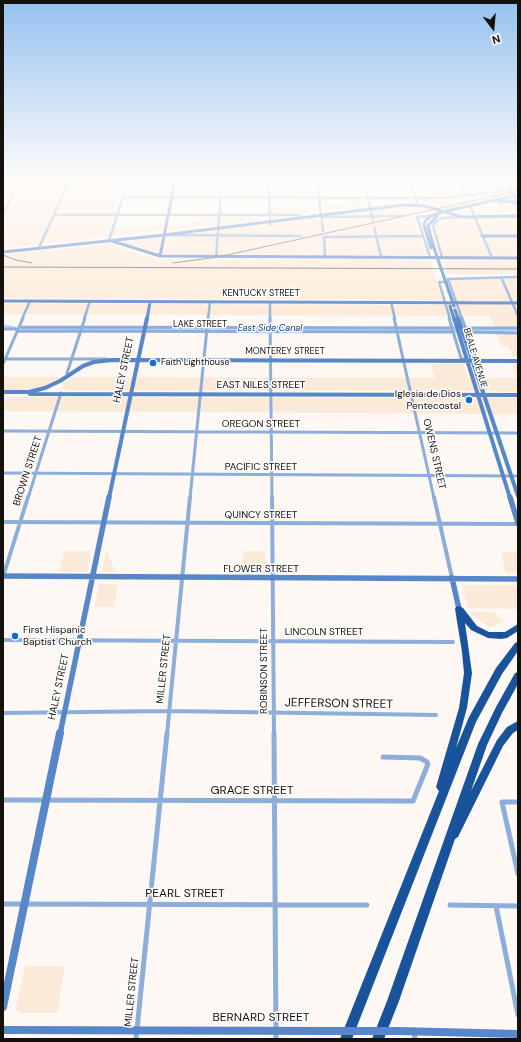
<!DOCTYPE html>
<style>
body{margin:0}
#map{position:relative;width:521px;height:1042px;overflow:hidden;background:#fdf8f3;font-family:"DM Sans",sans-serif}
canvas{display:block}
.frame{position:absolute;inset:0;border:4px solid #14100c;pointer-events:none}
.north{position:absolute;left:473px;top:8px;width:40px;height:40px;-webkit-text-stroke:3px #fff;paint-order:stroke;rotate:164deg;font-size:11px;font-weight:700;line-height:16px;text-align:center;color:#14100c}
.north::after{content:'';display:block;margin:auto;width:14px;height:18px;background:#14100c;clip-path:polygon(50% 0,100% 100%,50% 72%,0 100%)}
</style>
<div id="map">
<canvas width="521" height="1042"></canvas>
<div class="frame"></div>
<div class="north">N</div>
</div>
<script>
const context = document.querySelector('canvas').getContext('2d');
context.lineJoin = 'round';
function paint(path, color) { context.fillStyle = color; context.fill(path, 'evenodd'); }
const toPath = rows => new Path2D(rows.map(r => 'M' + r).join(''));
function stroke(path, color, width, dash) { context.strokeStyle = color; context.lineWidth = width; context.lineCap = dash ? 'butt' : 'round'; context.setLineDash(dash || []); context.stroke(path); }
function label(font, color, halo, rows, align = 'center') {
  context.font = font + ' "DM Sans",sans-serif'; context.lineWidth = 3; context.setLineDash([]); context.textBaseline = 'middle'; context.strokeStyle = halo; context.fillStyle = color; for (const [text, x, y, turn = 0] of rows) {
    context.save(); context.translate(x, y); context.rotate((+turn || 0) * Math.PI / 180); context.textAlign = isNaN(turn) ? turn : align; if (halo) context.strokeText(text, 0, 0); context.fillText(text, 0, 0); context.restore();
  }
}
paint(toPath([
 [3,181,124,181,110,226,189,226,190,222,198,222,199,217,266,219,3,248],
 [489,181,518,181,518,193,446,210,422,202,421,199,444,200,467,193,467,191,476,191,475,187,489,186,488,183,492,182],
 [418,190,458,190,460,194,443,196,420,196],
 [349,199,364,199,365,206,325,211,324,207,328,207,328,204,349,204],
 [518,200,518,275,447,274,443,260,444,259,434,226,437,221,458,212],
 [408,206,413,206,416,214,414,218,427,255,165,254,122,242],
 [274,207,316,207,316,212,274,214],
 [109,244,155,259,430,259,443,300,3,298,3,254],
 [448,279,518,279,518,327,494,327,490,316,3,314,3,304,456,305],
 [496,333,518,333,518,357,513,357,508,346,501,346],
 [431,364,463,364,468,378,517,378,512,364,518,364,518,391,65,390,62,388,64,383,73,377,435,378],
 [3,378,3,377,63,377,57,382,42,388,25,390,3,390],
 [3,397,518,398,518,414,3,411],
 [64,551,91,551,87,572,59,572],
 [106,551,116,572,102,572],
 [243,551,265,551,266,573,242,573],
 [501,552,518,552,518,573,506,573],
 [99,584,118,584,114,607,95,607],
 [462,585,518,585,518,609,468,608],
 [469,612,493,612,504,622,490,627],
 [25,966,65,966,57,1013,21,1013,17,1011,16,1007]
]), '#fcead8');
stroke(toPath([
 [3,326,14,328],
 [23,329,456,330],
 [462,330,518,330]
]), '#b9d6fd', 3.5);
stroke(toPath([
 [269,181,270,225],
 [317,181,323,231],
 [364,181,373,220],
 [411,181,417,203],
 [459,181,465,195],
 [484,181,518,181],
 [123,197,443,198,511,190],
 [471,208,492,258],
 [54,215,299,215,302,217],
 [321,217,401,216],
 [374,227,381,257],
 [169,235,301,236],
 [109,240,128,181],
 [39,248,69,181],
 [216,257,222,181],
 [325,257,324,237,423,236],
 [430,257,417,217,431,216],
 [442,257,433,226,436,221,442,218,459,217],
 [501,277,518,316],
 [448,282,439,282,450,319],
 [270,302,270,319],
 [391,302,395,319],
 [22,319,30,301],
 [84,319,90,301],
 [208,319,210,302],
 [462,319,448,279,518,277]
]), '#8dadda', 2.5);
stroke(toPath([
 [270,318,272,498],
 [394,318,434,498],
 [449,318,461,358,466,360],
 [462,318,476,358,473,361],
 [19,327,453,328],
 [465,328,518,328],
 [3,329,18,329],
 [17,331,454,332],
 [467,332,518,333],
 [5,359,107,359],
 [3,364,23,318],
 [67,373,85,318],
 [3,431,518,433],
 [3,473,518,476],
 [28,498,61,393],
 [190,498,208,318]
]), '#8dadda', 3);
stroke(toPath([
 [272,497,274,734],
 [434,497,452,578],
 [3,522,518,524],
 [3,577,28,497],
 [3,640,453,642],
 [3,713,169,711,436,715],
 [167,734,190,497]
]), '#8dadda', 4);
stroke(toPath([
 [274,733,276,1039],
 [3,800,413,801,428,764,427,762,420,758,383,757],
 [518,802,502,802,518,874],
 [3,904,367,905],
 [450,905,518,906],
 [496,906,518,1015],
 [414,1031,415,1039],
 [136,1039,167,733]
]), '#8dadda', 5);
stroke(toPath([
 [506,181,518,204],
 [499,202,510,201,518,204],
 [482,236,518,236],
 [112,241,160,256,518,258],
 [431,248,424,225,426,220,431,216,442,212,518,195],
 [434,248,428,226,437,216],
 [3,252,164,235,403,205,425,206,462,217,518,216],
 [160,256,175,181],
 [3,301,518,303],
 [450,306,454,319],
 [455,310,458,319],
 [147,319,150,302]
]), '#5787c9', 3);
stroke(toPath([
 [454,318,510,498],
 [458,318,518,496],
 [3,392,29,392,45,388,60,381,83,366,94,362,112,360,518,361],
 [30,394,518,395],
 [109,498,147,318]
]), '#5787c9', 4);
stroke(toPath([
 [510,497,518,523],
 [3,576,518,579],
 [452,578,459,609],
 [60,734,109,497]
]), '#5787c9', 5.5);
stroke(toPath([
 [3,1007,60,733],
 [3,1030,329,1031],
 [398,1031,518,1034]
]), '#5787c9', 8);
paint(toPath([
 [459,606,463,608,477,626,489,632,505,632,518,624,518,631,507,638,501,639,488,638,471,630,465,623,472,673,467,708,456,748,469,717,496,668,515,643,518,642,518,651,502,674,476,722,352,1039,340,1039,439,791,438,790,436,787,459,708,464,673,462,652,455,609,456,607,459,606],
 [518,672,518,684,502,713,487,745,471,791,497,740,507,727,518,721,518,730,513,733,503,746,458,837,455,839,399,1001,384,1039,372,1039,387,1001,478,744,496,707,515,673,518,672]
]), '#19539c');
stroke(toPath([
 [3,214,20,181],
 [3,255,16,260,32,263],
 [173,263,218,257,518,191],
 [3,267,518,269]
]), '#6d6965', 1);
stroke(toPath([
 [434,248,454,306]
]), '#5787c9', 3);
stroke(toPath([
 [329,1031,398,1031]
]), '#5787c9', 8);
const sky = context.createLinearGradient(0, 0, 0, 327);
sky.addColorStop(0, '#95c2f0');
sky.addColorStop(0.55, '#fefcfa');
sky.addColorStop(1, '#fefcfa00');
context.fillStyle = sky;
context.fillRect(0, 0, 521, 327);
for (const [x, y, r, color] of [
 [153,363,4,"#106bd4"],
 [469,400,4,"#106bd4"],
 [15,636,4,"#106bd4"]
]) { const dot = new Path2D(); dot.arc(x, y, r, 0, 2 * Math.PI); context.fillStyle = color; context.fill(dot); stroke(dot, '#fff', 1.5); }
label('9px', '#14100c', '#fff', [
 ["KENTUCKY STREET",261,294],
 ["LAKE STREET",200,325],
 ["MONTEREY STREET",285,352],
 ["BEALE AVENUE",475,358,73]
]);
label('italic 9px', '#0d3a73', '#fff', [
 ["East Side Canal",270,329]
]);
label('9px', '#14100c', '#fff', [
 ["Faith Lighthouse",161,363]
], 'left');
label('10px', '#14100c', '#fff', [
 ["HALEY STREET",124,370,-78],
 ["EAST NILES STREET",261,385],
 ["OREGON STREET",261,424],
 ["OWENS STREET",434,454,77],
 ["PACIFIC STREET",261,467],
 ["BROWN STREET",28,471,-72],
 ["QUINCY STREET",261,515],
 ["FLOWER STREET",261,569],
 ["LINCOLN STREET",324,632],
 ["MILLER STREET",164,669,-84],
 ["ROBINSON STREET",264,671,-90],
 ["HALEY STREET",59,687,-78],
 ["MILLER STREET",132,992,-84]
]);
label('10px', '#14100c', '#fff', [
 ["Iglesia de Dios",461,394],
 ["Pentecostal",461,406],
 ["First Hispanic",23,630,"left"],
 ["Baptist Church",23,642,"left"]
], 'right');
label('12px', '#14100c', '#fff', [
 ["JEFFERSON STREET",339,704,1],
 ["GRACE STREET",252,791],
 ["PEARL STREET",185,894],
 ["BERNARD STREET",261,1018]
]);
</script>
